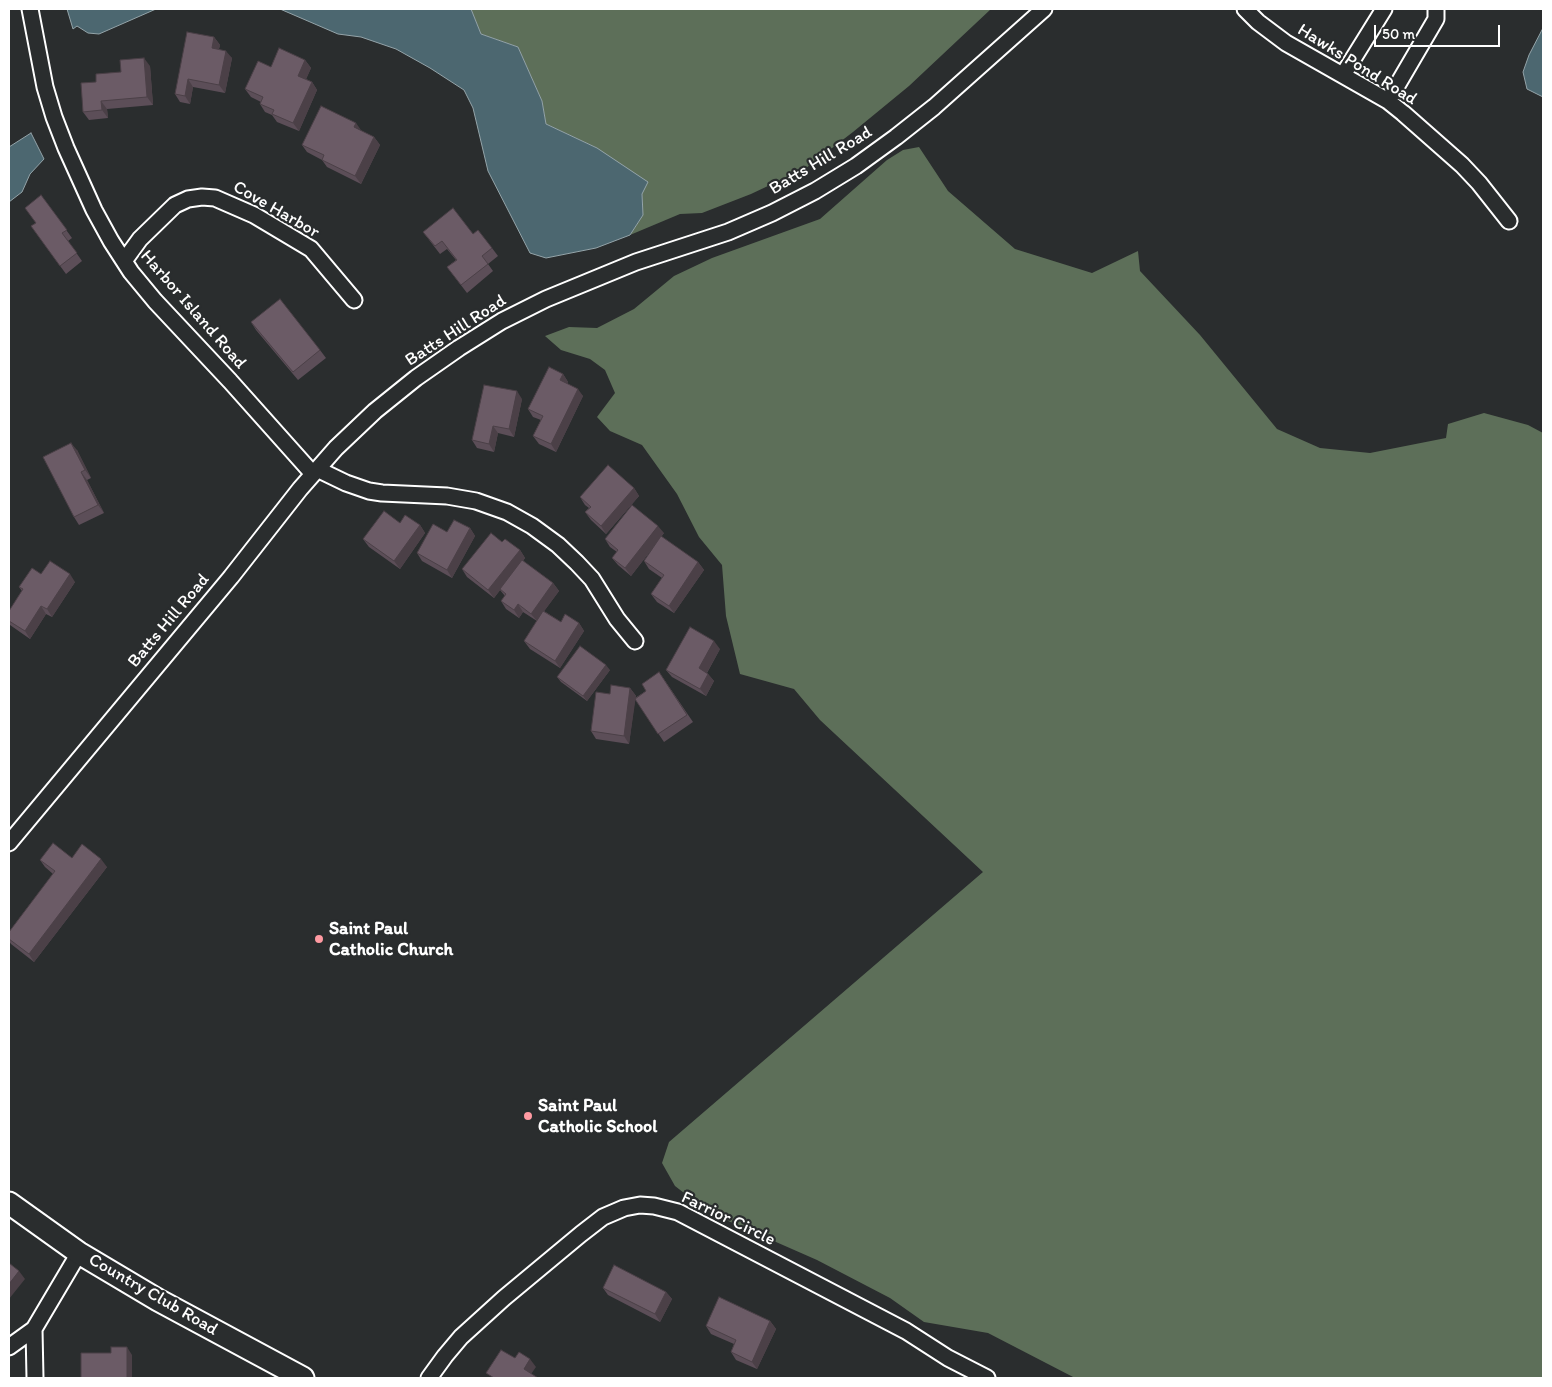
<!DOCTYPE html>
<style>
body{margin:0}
#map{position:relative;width:1552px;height:1387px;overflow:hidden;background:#2a2d2e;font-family:Itim,sans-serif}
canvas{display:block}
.frame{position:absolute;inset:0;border:10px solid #fff;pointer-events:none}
.scale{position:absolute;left:1374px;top:25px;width:126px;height:22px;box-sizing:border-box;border:2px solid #fff;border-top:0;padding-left:6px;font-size:15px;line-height:18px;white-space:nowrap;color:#fff;-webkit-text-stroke:4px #2a2d2e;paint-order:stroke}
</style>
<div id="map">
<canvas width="1552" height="1387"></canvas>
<div class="frame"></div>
<div class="scale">50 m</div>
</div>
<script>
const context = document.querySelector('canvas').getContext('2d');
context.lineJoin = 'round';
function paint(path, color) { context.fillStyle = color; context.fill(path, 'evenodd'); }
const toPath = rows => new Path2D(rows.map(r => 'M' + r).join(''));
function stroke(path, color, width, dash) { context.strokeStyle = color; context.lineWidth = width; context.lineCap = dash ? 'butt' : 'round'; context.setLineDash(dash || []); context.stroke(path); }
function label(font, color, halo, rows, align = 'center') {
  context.font = font + ' Itim,sans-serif'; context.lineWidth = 4.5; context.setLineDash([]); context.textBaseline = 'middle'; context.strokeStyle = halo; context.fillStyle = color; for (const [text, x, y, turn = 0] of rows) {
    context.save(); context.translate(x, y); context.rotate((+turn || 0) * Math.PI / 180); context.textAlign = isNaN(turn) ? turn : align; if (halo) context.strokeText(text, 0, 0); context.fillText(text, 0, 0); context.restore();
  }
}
paint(toPath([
 [471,9,991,9,909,86,853,132,806,168,751,194,702,213,680,214,630,235,643,215,642,194,597,148,546,124,542,101,518,47,481,34],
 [919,147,948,191,1015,249,1092,273,1138,251,1140,271,1200,335,1277,429,1320,448,1370,453,1446,438,1448,424,1484,413,1528,425,1543,433,1543,1378,1075,1378,988,1333,924,1322,890,1298,817,1260,710,1213,675,1186,662,1163,669,1142,983,872,820,720,794,689,740,674,726,616,722,565,699,537,677,494,642,445,610,431,597,417,615,393,605,370,590,359,561,350,545,336,569,327,597,328,634,309,674,276,712,258,820,219,887,160,903,150]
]), '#5d6f59');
const water = toPath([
 [67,9,156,9,99,34,88,33,77,26,73,29,67,9],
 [280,9,471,9,481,34,518,47,542,101,546,124,597,148,648,182,642,194,643,215,630,235,596,248,546,258,530,253,488,171,473,108,464,90,430,68,396,49,361,37,338,34,280,9],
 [1543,28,1543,97,1527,89,1523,72,1529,55,1543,28],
 [31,133,44,159,30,174,22,192,9,202,9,147,31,133]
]);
paint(water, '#4c6770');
stroke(water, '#94a4a9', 1);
const street = toPath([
 [30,9,45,87,54,117,66,148,94,210,111,241,131,272,155,301,230,381,313,474],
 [1245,9,1258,22,1286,43,1388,101,1403,113,1462,165,1479,183,1509,221],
 [1343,75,1384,9],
 [1388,101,1436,19,1436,9],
 [124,261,140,239,175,205,188,199,202,197,215,198,254,215,311,249,354,300],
 [317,469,346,483,369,491,382,493,447,496,476,501,507,512,532,526,558,545,577,563,592,579,617,619,635,641],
 [9,843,231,577,300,489,336,448,375,411,416,378,459,348,502,321,546,299,636,262,728,232,772,213,815,191,856,166,896,137,934,107,1044,9],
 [9,1347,34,1329],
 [35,1378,34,1329,79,1253],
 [429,1378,445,1356,461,1337,504,1298,581,1234,603,1217,624,1208,640,1205,654,1206,678,1212,906,1331,948,1358,987,1378]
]);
const secondary = toPath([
 [9,1203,79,1253,158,1300,303,1378]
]);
stroke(street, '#fff', 19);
stroke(secondary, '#fff', 25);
stroke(street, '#2a2d2e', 15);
stroke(secondary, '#2a2d2e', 21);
paint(toPath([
 [214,37,220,45,219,49,232,58,225,93,193,87,190,104,180,102,175,94],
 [305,60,311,68,306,79,312,82,317,90,299,131,277,122,272,115,265,112,260,104,261,102,251,97,245,89],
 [150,66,153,105,107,109,108,118,89,120,83,112,96,82,121,72],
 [361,131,374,137,380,145,361,184,327,167,322,160,307,152,302,145],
 [41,195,72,238,68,241,82,261,66,274,31,226,36,223],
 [423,232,473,234,492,248,498,256,488,264,493,271,467,293,447,267,456,260,447,249,440,254],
 [251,322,320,350,326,358,298,380,256,330],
 [563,374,568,382,567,383,583,396,556,452,539,444,533,436,541,420,533,417,528,409],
 [522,399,514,437,498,433,494,452,477,448,472,440],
 [77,450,91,478,87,480,104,513,79,525,74,517],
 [634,488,639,496,606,534,591,520,585,512,589,508,585,505,580,497],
 [420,525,425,533,400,569,369,547,363,539],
 [470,528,475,536,452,578,422,561,417,553,447,532],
 [664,533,661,537,698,562,704,570,674,613,657,602,651,594,662,578,649,569,644,561,655,545,631,576,618,565,612,558,617,552,610,547,605,539],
 [502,542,520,550,525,558,523,561,553,583,559,591,544,611,561,622,579,623,584,631,560,668,530,649,524,641,537,621,523,612,519,618,506,609,501,601,505,596,500,590,494,598,467,577,462,569],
 [41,574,75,582,52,617,46,614,30,639,10,625,9,624,9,611,22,591,19,587],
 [720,649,707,673,708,674,714,681,706,696,672,677,666,670],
 [610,670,587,701,561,682,557,677],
 [659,672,693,722,664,742,635,699,629,744,596,739,591,731,630,688,636,696,635,698,646,691],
 [72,858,107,867,34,962,11,944,9,941,9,932,53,874,45,867,40,860],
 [603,1288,666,1292,672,1299,660,1322,608,1295],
 [770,1321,776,1329,757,1369,736,1360,731,1352,734,1344,711,1334,706,1326]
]), '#5c4e58');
paint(toPath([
 [214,37,220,45,217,56,212,48],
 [226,51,232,58,225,93,219,85],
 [144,58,150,66,153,105,147,97],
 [305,60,311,68,304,84,298,76],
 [188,79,193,87,190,104,185,96],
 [312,82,317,90,299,131,293,123],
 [101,101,107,109,108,118,102,110],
 [356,123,361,130,354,127],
 [374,137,380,145,361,184,355,176],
 [563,374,568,382,565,388,560,380],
 [578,389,583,396,556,452,551,444],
 [517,391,522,399,514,437,509,429],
 [493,426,498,433,494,452,489,444],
 [71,443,77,450,91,478,85,470],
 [81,472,87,480,104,513,98,505],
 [634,488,639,496,606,534,601,526],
 [420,525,425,533,400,569,394,561],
 [658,526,664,533,631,576,625,568],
 [470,528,475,536,452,578,447,570],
 [520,550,525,558,494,598,488,590],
 [698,562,704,570,674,613,669,606],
 [70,574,75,582,52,617,47,609],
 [553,583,559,591,537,621,531,614],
 [518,604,523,612,519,618,514,610],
 [41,606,46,614,30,639,25,631],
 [579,623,584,631,560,668,555,661],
 [714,641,720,649,705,676,699,668],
 [606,665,610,670,587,701,583,696],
 [708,674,714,681,706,696,700,689],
 [630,688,636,696,629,744,624,736],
 [101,859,107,867,34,962,29,954],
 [19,1271,25,1279,9,1299,9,1284],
 [666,1292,672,1299,660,1322,655,1314],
 [770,1321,776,1329,757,1369,752,1362],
 [127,1347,132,1355,132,1378,127,1378],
 [530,1359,536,1367,529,1377,524,1369]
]), '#4b4047');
const building = toPath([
 [187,32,214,37,212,48,226,51,219,85,188,79,185,96,175,94,187,32],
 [279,48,305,60,298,76,312,82,293,123,272,114,274,110,260,104,263,97,245,89,258,61,271,67,279,48],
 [144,58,147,97,101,101,102,110,83,112,81,83,96,82,96,74,121,72,120,60,144,58],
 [321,106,356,123,354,127,374,137,355,176,322,160,324,155,302,145,321,106],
 [41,195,67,230,62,233,77,253,60,266,31,226,36,223,25,208,41,195],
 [453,208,473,234,478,230,492,248,482,256,488,264,461,285,447,267,457,260,442,241,435,246,423,232,453,208],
 [280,299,320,350,293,372,251,322,280,299],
 [549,367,563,374,560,380,578,389,551,444,533,436,543,416,528,409,549,367],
 [484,385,517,391,509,429,493,426,489,444,472,440,484,385],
 [71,443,85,470,81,472,98,505,74,517,43,457,71,443],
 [608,465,634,488,601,526,585,512,591,507,580,497,608,465],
 [632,505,658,526,625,568,612,558,618,550,605,539,632,505],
 [384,511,400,523,405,515,420,525,394,561,363,539,384,511],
 [454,520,470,528,447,570,417,553,433,524,447,532,454,520],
 [491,533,502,542,505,539,520,550,488,590,462,569,491,533],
 [661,536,698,562,669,606,651,594,664,575,644,561,661,536],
 [522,560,553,583,531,614,518,604,514,610,501,601,506,594,500,589,522,560],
 [50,561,70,574,47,609,41,606,25,631,9,621,9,611,23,589,19,587,32,568,41,574,50,561],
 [543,611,561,622,565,614,579,623,555,661,524,641,543,611],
 [690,627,714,641,699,668,708,674,700,689,666,670,690,627],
 [580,646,606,665,583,696,557,677,580,646],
 [659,672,687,715,658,734,635,699,646,691,642,684,659,672],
 [611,685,630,688,624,736,591,731,596,692,610,694,611,685],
 [53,843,72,858,82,844,101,859,29,954,9,939,9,932,55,871,40,860,53,843],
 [9,1263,19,1271,9,1284,9,1263],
 [614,1265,666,1292,655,1314,603,1288,614,1265],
 [719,1297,770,1321,752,1362,731,1352,736,1340,706,1326,719,1297],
 [111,1347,127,1347,127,1378,81,1378,81,1353,111,1353,111,1347],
 [501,1350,515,1358,519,1352,530,1359,524,1369,538,1378,494,1378,486,1373,501,1350]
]);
paint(building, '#6b5b66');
stroke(building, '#4b4047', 1);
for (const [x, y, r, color] of [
 [319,939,5,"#ff9aa2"],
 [528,1116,5,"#ff9aa2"]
]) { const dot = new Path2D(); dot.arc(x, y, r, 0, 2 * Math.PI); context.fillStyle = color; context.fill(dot); stroke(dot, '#2a2d2e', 2); }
label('18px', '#fff', '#2a2d2e', [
 ["Hawks Pond Road",1357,65,32],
 ["Batts Hill Road",821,161,-31],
 ["Cove Harbor",276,210,30],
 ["Harbor Island Road",193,310,49],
 ["Batts Hill Road",456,331,-33],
 ["Batts Hill Road",169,621,-50],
 ["Farrior Circle",728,1219,26],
 ["Country Club Road",153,1295,30]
]);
label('bold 18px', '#fff', '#2a2d2e', [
 ["Saint Paul",329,929],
 ["Catholic Church",329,950],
 ["Saint Paul",538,1106],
 ["Catholic School",538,1127]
], 'left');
</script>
